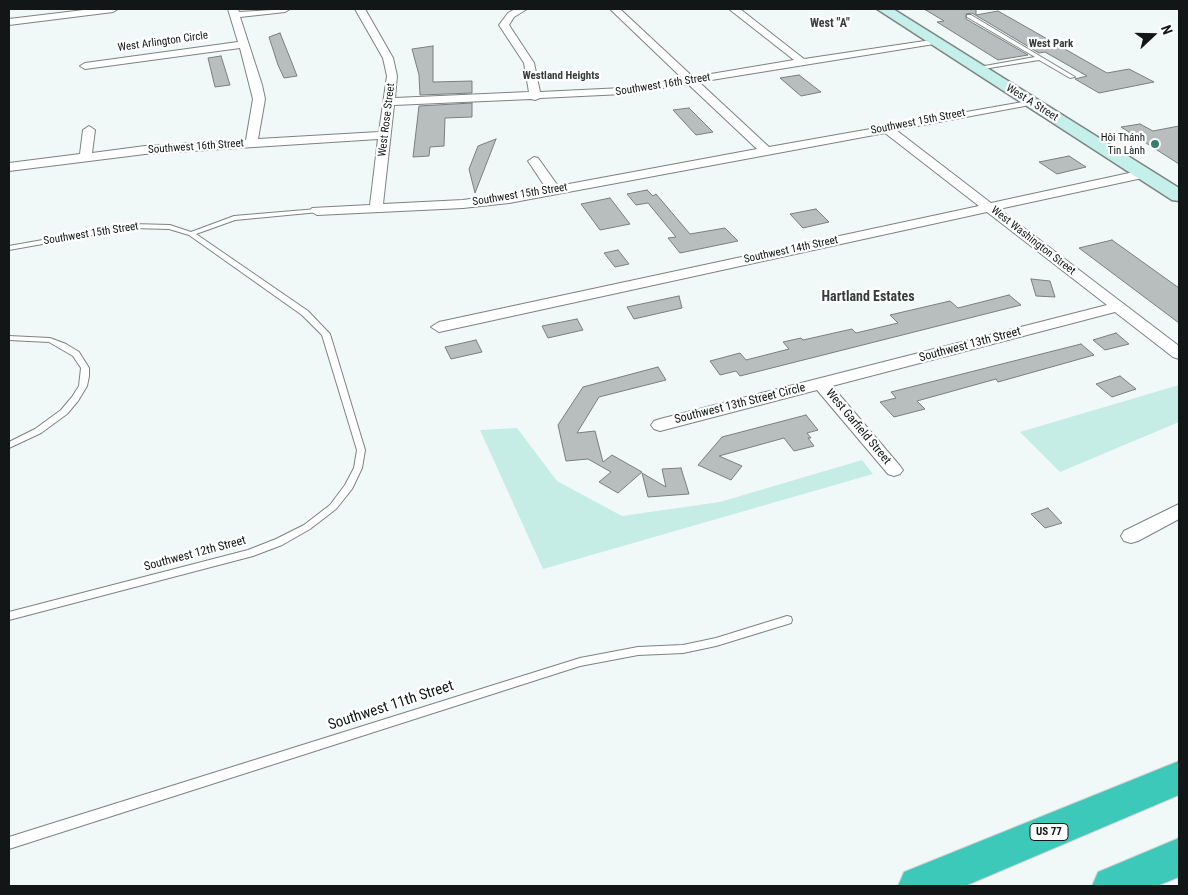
<!DOCTYPE html>
<meta charset="utf-8">
<style>
body{margin:0}
#map{position:relative;width:1188px;height:895px;overflow:hidden;background:#f1f9f8;font-family:"Roboto Condensed",sans-serif}
canvas{display:block}
.frame{position:absolute;inset:0;border:10px solid #131616;pointer-events:none}
.north{position:absolute;left:1128px;top:10px;width:50px;height:50px;-webkit-text-stroke:4px #fff;paint-order:stroke;rotate:69deg;font-size:14px;font-weight:700;line-height:20px;text-align:center;color:#131616}
.north::after{content:'';display:block;margin:auto;width:18px;height:22px;background:#131616;clip-path:polygon(50% 0,100% 100%,50% 72%,0 100%)}
</style>
<div id="map">
<canvas width="1188" height="895"></canvas>
<div class="frame"></div>
<div class="north">N</div>
</div>
<script>
const context = document.querySelector('canvas').getContext('2d');
context.lineJoin = 'round';
function paint(path, color) { context.fillStyle = color; context.fill(path, 'evenodd'); }
const toPath = rows => new Path2D(rows.map(r => 'M' + r).join(''));
function stroke(path, color, width, dash) { context.strokeStyle = color; context.lineWidth = width; context.lineCap = dash ? 'butt' : 'round'; context.setLineDash(dash || []); context.stroke(path); }
function label(font, color, halo, rows, align = 'center') {
  context.font = font + ' "Roboto Condensed",sans-serif'; context.lineWidth = 4.5; context.setLineDash([]); context.textBaseline = 'middle'; context.strokeStyle = halo; context.fillStyle = color; for (const [text, x, y, turn = 0] of rows) {
    context.save(); context.translate(x, y); context.rotate((+turn || 0) * Math.PI / 180); context.textAlign = isNaN(turn) ? turn : align; if (halo) context.strokeText(text, 0, 0); context.fillText(text, 0, 0); context.restore();
  }
}
paint(toPath([
 [1179,385,1179,422,1060,472,1020,432],
 [517,428,557,481,622,516,720,502,862,460,873,474,543,569,480,430]
]), '#c6ece6');
const building = toPath([
 [924,9,976,9,976,15,998,11,1107,73,1129,69,1154,82,1099,93,1075,79,1087,76,1045,52,1039,53,972,13,966,14,966,19,1028,55,998,60,937,22,944,21,924,9],
 [280,33,292,63,297,76,284,78,278,65,269,37,280,33],
 [433,46,433,82,472,81,472,93,420,95,419,75,412,49,433,46],
 [221,56,230,85,215,87,208,58,221,56],
 [799,75,821,92,801,96,780,78,799,75],
 [472,103,472,117,445,118,444,146,430,147,429,156,413,157,419,106,472,103],
 [689,108,713,132,696,135,673,110,689,108],
 [1140,124,1153,131,1179,126,1179,164,1121,127,1140,124],
 [496,139,475,193,469,169,478,146,496,139],
 [1069,156,1086,167,1057,174,1039,162,1069,156],
 [647,190,653,196,656,194,690,234,725,228,738,241,680,253,668,238,676,237,648,203,636,205,627,194,647,190],
 [610,198,630,224,600,230,581,204,610,198],
 [816,209,829,222,803,228,790,214,816,209],
 [1112,240,1179,288,1179,323,1079,248,1112,240],
 [618,250,629,264,615,267,604,253,618,250],
 [1031,279,1050,281,1055,297,1036,296,1031,279],
 [1009,295,1021,305,740,376,736,371,720,375,710,361,740,353,746,360,789,349,783,342,801,338,803,340,852,329,856,333,898,323,890,315,950,301,958,308,1009,295],
 [679,296,682,308,634,319,627,307,679,296],
 [577,319,583,330,548,338,542,326,577,319],
 [1116,333,1129,344,1105,350,1093,340,1116,333],
 [476,340,482,352,451,359,445,347,476,340],
 [1081,344,1094,355,998,382,996,379,917,401,925,409,894,417,880,402,896,398,891,392,1081,344],
 [658,367,666,380,599,397,577,433,595,431,603,462,612,455,642,472,618,493,599,482,611,472,588,459,566,461,558,425,583,387,658,367],
 [1120,376,1136,389,1112,397,1096,384,1120,376],
 [806,415,818,430,807,433,811,438,808,438,814,446,794,451,784,438,719,456,742,466,731,480,698,465,722,437,806,415],
 [681,468,689,494,648,497,642,473,666,487,662,469,681,468],
 [1048,508,1062,523,1045,528,1031,514,1048,508]
]);
paint(building, '#b7bebd');
stroke(building, '#787f7d', 1);
const lane = toPath([
 [967,15,971,15,1075,77,1070,78,1039,60,977,70,976,69,979,67,1035,57,967,17,967,15],
 [317,209,320,211,319,212,235,220,196,234,308,311,330,334,365,450,362,468,352,489,336,509,310,529,282,545,253,556,9,620,9,612,248,550,276,539,304,525,330,505,345,485,354,468,357,450,322,335,302,315,189,235,169,229,132,228,9,250,9,246,132,224,170,225,191,232,234,216,317,209],
 [9,336,50,338,66,344,79,352,89,368,89,376,87,386,78,401,67,414,41,433,9,448,9,442,35,429,61,410,72,397,79,386,81,368,73,356,49,342,9,340,9,336],
 [787,616,791,617,792,620,791,623,716,646,683,653,638,655,580,666,9,849,9,837,580,658,638,647,683,645,716,638,787,616]
]);
const street = toPath([
 [92,9,118,9,113,12,9,25,9,19,92,9],
 [228,9,238,9,239,12,290,9,285,12,240,17,262,85,265,99,258,139,379,132,387,76,383,58,355,9,365,9,393,58,397,76,395,98,529,92,524,63,499,25,508,13,515,9,527,9,514,17,509,25,534,63,540,92,623,88,682,78,610,9,620,9,693,77,794,60,729,9,740,9,804,59,938,39,938,43,934,44,699,82,769,147,1034,100,1036,102,1030,105,896,130,991,203,1143,170,1147,171,1149,174,1147,177,999,209,1179,346,1179,359,1173,357,1115,312,832,386,900,466,903,470,900,474,894,476,888,474,817,390,660,431,654,429,651,425,654,421,660,419,1107,305,987,212,439,332,431,327,439,322,979,206,885,133,509,203,463,208,317,215,310,211,312,208,370,205,378,139,145,154,9,171,9,163,80,154,83,130,89,126,95,130,92,153,145,146,246,140,253,99,240,48,85,69,80,66,85,63,238,42,228,9],
 [688,84,757,149,558,186,538,158,534,157,528,161,546,188,463,200,383,204,394,105,531,99,535,100,540,98,623,94,688,84],
 [1179,504,1179,519,1138,541,1131,543,1124,541,1121,536,1124,531,1179,504]
]);
const secondary = toPath([
 [877,9,893,9,1179,188,1179,201,1172,200,877,9]
]);
const highway = toPath([
 [1179,761,1179,795,965,886,898,886,904,872,1179,761],
 [1179,838,1179,877,1157,886,1092,886,1098,872,1179,838]
]);
stroke(lane, '#7c8381', 2);
stroke(street, '#7c8381', 2);
stroke(secondary, '#7c8381', 3);
stroke(highway, '#d5d5d5', 2);
paint(lane, '#fff');
paint(street, '#fff');
paint(secondary, '#c4efea');
paint(highway, '#3cc9b9');
for (const [x, y, r, color] of [
 [1155,144,5,"#377d74"]
]) { const dot = new Path2D(); dot.arc(x, y, r, 0, 2 * Math.PI); context.fillStyle = color; context.fill(dot); stroke(dot, '#fff', 2); }
label('11px', '#131616', '#fff', [
 ["West Arlington Circle",163,42,-8],
 ["Southwest 16th Street",663,85,-9],
 ["West A Street",1032,103,32],
 ["West Rose Street",387,120,-83],
 ["Southwest 15th Street",918,122,-11],
 ["Southwest 16th Street",196,147,-4],
 ["Southwest 15th Street",520,195,-9],
 ["Southwest 15th Street",91,234,-9],
 ["West Washington Street",1033,241,38],
 ["Southwest 14th Street",791,250,-12]
]);
label('bold 11px', '#363c3b', '#fff', [
 ["West Park",1051,44],
 ["Westland Heights",561,76]
]);
label('11px', '#131616', '#fff', [
 ["Hôi Thánh",1145,138],
 ["Tin Lành",1145,151]
], 'right');
for (const [x, y, w] of [
 [1049,832,38]
]) { const box = new Path2D(); box.roundRect(x - w / 2, y - 8.5, w, 17, 4); context.fillStyle = '#fff'; context.fill(box); stroke(box, '#131616', 1); }
label('bold 11px', '#131616', null, [
 ["US 77",1049,832]
]);
label('bold 12px', '#363c3b', '#fff', [
 ["West \"A\"",830,24]
]);
label('12px', '#131616', '#fff', [
 ["Southwest 13th Street",970,345,-15],
 ["Southwest 13th Street Circle",740,404,-14],
 ["West Garfield Street",858,427,50],
 ["Southwest 12th Street",195,554,-15]
]);
label('bold 14px', '#363c3b', '#fff', [
 ["Hartland Estates",868,297]
]);
label('15px', '#131616', '#fff', [
 ["Southwest 11th Street",391,706,-18]
]);
</script>
